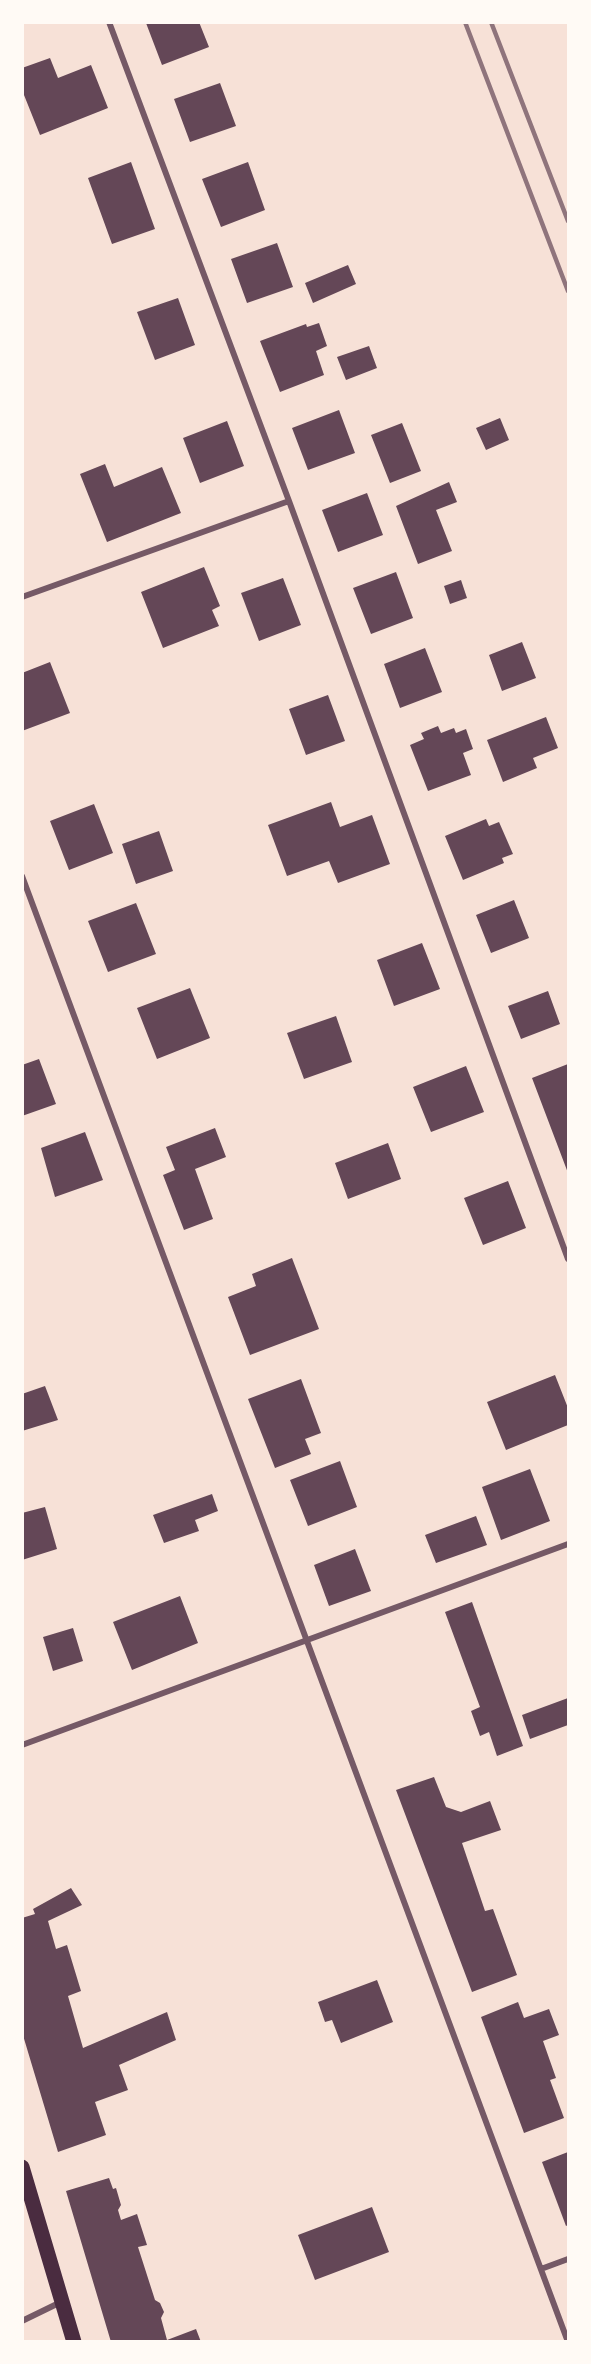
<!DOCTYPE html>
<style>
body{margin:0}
#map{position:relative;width:591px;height:2364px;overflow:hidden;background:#f7e1d7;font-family:"IBM Plex Sans",sans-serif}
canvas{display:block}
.frame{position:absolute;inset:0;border:24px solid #fffaf5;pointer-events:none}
</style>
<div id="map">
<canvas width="591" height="2364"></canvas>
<div class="frame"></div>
</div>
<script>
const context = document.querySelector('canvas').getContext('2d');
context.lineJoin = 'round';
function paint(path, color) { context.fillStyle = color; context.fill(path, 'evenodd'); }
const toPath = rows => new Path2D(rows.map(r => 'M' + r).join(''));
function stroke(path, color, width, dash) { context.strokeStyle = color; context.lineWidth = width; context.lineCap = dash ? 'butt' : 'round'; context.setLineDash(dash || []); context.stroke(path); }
paint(toPath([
 [199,22,209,47,162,65,146,23],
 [50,58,58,78,91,65,108,108,40,135,22,90,22,68],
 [220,83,236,126,190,142,174,99],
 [131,162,155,229,112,244,88,178],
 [248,162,265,210,221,227,202,179],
 [277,243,293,287,247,303,231,259],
 [348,265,356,284,313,303,305,283],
 [178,298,195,345,155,360,137,312],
 [319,323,327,346,316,351,324,375,280,392,260,341,306,324,307,327],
 [369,346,377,368,346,380,337,357],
 [339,410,355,453,308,470,292,428],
 [500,418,509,440,486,450,476,428],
 [227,421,244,466,200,483,183,438],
 [402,423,421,471,390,483,371,435],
 [105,464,114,487,162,467,181,513,107,542,80,474],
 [449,482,457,502,436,510,452,551,418,564,396,506],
 [367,493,383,535,338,552,322,510],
 [204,567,220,606,212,610,219,626,163,648,141,592],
 [396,572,413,618,371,634,353,588],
 [283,578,301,625,259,641,241,593],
 [461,580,467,598,450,604,444,586],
 [522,642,536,678,502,691,489,655],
 [425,648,442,692,400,708,384,664],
 [50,662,70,713,22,731,22,673],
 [328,695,345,741,306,755,289,709],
 [546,717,558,748,533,758,537,768,503,782,487,740],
 [438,726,441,733,454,728,456,733,466,729,473,749,463,753,471,775,428,791,410,745,424,739,421,733],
 [331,802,340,827,372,815,390,864,338,883,329,861,287,876,268,825],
 [94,804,113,853,69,870,50,821],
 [486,819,489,826,499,822,513,854,502,858,504,863,463,880,445,836],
 [159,831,173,871,136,884,122,844],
 [514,900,529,938,491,953,476,915],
 [136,903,156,954,108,972,88,921],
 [422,943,440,989,394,1006,377,960],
 [190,988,210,1038,157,1059,137,1008],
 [548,991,560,1024,521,1039,508,1006],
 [336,1016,352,1062,304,1079,287,1033],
 [39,1059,56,1104,22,1116,22,1065],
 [568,1064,568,1173,532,1078],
 [466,1066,484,1112,431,1132,413,1087],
 [215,1128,226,1157,195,1169,213,1219,184,1230,163,1175,175,1170,166,1147],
 [85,1132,103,1180,55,1197,41,1148],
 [388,1143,401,1179,348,1199,335,1163],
 [508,1181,526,1228,483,1245,464,1198],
 [292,1258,319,1329,250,1355,228,1297,256,1286,252,1274],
 [555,1375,568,1408,568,1425,506,1450,487,1402],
 [301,1379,321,1433,305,1439,311,1454,275,1468,248,1399],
 [45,1386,58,1420,22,1431,22,1394],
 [340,1461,357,1507,308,1526,290,1480],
 [530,1469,550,1521,501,1540,482,1487],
 [212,1494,218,1511,195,1520,199,1531,164,1543,153,1515],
 [45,1507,57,1549,22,1560,22,1513],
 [476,1516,487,1545,436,1563,425,1535],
 [355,1549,371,1591,329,1606,314,1565],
 [180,1596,198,1643,132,1670,113,1622],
 [472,1602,523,1746,497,1756,489,1732,480,1736,471,1711,480,1707,445,1612],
 [73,1628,83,1661,53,1671,43,1637],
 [568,1698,568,1725,530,1739,522,1715],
 [434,1777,446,1807,461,1812,490,1801,501,1830,462,1843,485,1911,493,1909,517,1975,472,1992,396,1790],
 [71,1888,82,1905,48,1921,56,1949,67,1945,81,1991,68,1996,83,2048,167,2012,176,2040,119,2065,128,2090,95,2102,106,2135,58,2152,22,2032,22,1918,35,1914,33,1909],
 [377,1980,393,2022,341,2043,332,2020,325,2022,318,2002],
 [518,2002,524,2018,549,2009,559,2035,543,2041,556,2078,550,2080,564,2118,524,2133,481,2017],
 [568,2152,568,2225,566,2226,542,2162],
 [109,2178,113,2189,116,2188,121,2205,118,2210,121,2220,137,2214,147,2245,138,2247,155,2300,160,2303,164,2312,161,2318,167,2340,196,2329,201,2342,111,2342,66,2191],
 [372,2207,389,2252,315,2280,298,2235]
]), '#644757');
stroke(toPath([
 [109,22,289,501,568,1259],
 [22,597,289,501],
 [22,876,568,2342],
 [22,1745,568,1544],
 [541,2269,568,2259],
 [22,2321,61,2302]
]), '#755966', 6);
stroke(toPath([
 [22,2167,74,2342]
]), '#4a2c40', 15);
stroke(toPath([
 [465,22,568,291],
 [491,22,568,221]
]), '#8f747c', 4.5);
</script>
